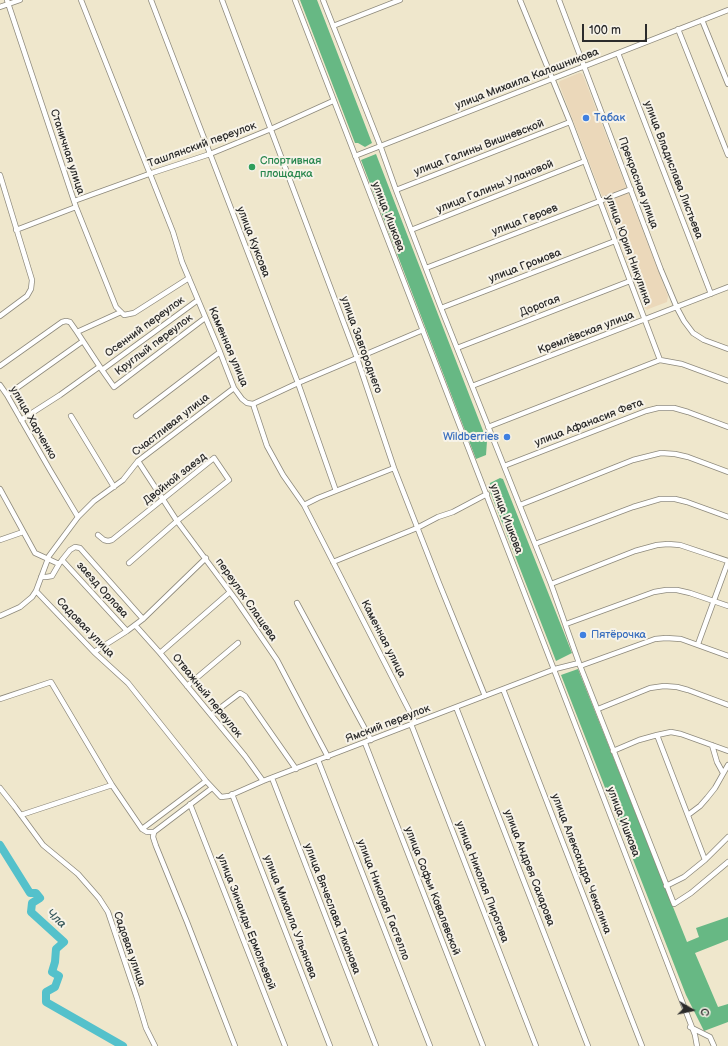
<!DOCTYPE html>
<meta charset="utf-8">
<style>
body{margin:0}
#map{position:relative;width:728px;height:1046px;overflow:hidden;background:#efe7cc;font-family:"Balsamiq Sans",sans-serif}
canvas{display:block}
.north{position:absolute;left:672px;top:990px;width:40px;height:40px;-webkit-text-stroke:3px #f7f3e8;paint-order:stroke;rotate:99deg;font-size:11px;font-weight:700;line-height:16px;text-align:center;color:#2b2b2b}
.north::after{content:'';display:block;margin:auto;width:14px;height:18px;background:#2b2b2b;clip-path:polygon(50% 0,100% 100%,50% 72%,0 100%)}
.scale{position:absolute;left:582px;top:24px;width:65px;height:18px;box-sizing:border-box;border:2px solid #2b2b2b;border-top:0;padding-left:5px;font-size:12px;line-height:14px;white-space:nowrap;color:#2b2b2b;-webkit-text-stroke:3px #f7f3e8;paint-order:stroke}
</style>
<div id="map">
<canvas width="728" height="1046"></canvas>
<div class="north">С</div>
<div class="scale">100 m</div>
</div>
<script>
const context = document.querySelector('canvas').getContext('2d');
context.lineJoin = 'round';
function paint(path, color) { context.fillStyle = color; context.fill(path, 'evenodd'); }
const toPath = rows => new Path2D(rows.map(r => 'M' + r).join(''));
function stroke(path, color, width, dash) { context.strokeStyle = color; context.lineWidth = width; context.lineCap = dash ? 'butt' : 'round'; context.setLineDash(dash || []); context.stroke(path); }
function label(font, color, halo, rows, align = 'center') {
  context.font = font + ' "Balsamiq Sans",sans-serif'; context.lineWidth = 4; context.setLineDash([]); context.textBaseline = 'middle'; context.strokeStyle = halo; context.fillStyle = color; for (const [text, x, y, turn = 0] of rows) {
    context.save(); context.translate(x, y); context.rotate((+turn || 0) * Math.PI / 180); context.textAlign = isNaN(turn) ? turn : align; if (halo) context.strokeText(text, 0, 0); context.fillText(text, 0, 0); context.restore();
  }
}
paint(toPath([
 [579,73,581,73,583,75,668,296,667,302,651,308,647,310,645,308,559,84,559,82,560,81]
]), '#ebd8ba');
paint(toPath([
 [300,0,317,0,372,143,365,147,358,143,355,143],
 [376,154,487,441,486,455,476,459,361,160],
 [500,478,503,479,572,653,556,661,489,489,490,483],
 [578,669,687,942,699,937,696,928,728,917,728,940,695,953,718,1007,728,1004,728,1022,704,1031,686,995,561,675]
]), '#67b884');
stroke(toPath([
 [0,845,30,893,36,893,40,898,32,903,31,912,64,942,56,949,55,962,52,972,59,976,55,987,46,992,46,1002,123,1046]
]), '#54c1cb', 8);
const minor = toPath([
 [7,0,76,207,116,307,124,315,134,313,189,278],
 [81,0,173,232,182,262,220,352,234,388,242,399,247,403,253,404,267,446,283,475,304,505,415,722],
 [151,0,298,383,336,491],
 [222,0,357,358,394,468,439,583,485,696],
 [295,0,623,848,695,1035,697,1046],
 [323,0,380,145,396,190,441,308,551,584,579,663,674,904,691,893,728,862],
 [520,0,570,122,660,360,682,364,728,381],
 [559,0,661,270,677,308,684,321,693,333,704,340,728,349],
 [0,7,20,0],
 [702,20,728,84],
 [333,26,400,0],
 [678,29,728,155],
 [618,53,711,294],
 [355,156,728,10],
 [0,175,32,280,31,289,27,296,0,316],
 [396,190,570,122],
 [74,201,149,174,210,154,271,129,333,101],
 [16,230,76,207],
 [411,230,585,161],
 [426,268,631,189],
 [441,308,615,241],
 [77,332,102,370,198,300],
 [457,348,630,281],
 [0,366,62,322,66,321,70,322,77,332,121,312],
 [102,370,114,387,205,318],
 [0,385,7,395,50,470,78,517],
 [472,386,728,287],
 [7,395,83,341],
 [253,404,298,383,423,330],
 [71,416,114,487],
 [136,416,220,352],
 [21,420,60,395,99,367],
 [488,427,660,360],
 [138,461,177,521,236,600,277,660,328,757],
 [504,466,646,411,658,408,674,408,688,412,728,427],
 [0,489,35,553,59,564,62,560],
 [304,505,318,498,394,468],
 [520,505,633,460,661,453,675,454,688,457,728,472],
 [98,535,104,540,108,541,112,540,214,458,229,480,177,521,129,563],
 [0,540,23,532],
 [535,544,633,507,660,499,675,499,687,502,728,517],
 [333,562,417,528,438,517,453,512,487,494],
 [41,577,46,577,52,576,59,564],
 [551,584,635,551,657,545,668,544,680,545,728,561],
 [36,591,94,652,128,683,206,781,221,797,229,796,263,781,555,669,579,663],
 [297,603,371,740],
 [0,616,20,607,32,597,36,591,49,556,78,517,94,501,123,480,138,461,234,388],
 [566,624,654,592,666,590,677,590,690,593,728,606],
 [135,625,160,653,245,756,263,781],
 [127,631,62,560,70,550,75,547,80,548,143,619],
 [698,644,728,562],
 [94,652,127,631,143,619,206,558],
 [160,653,230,592],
 [580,666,655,639,666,638,681,639,728,656],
 [187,686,238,643],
 [503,689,642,1046],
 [0,699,51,682,112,785,142,829,147,832,154,832,212,788],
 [456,707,588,1046],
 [598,709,650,688,664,686,677,687,688,690,728,705],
 [211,715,240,693,245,696,296,769],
 [411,724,536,1046],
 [657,735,705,860],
 [365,743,483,1046],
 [712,745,717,762,723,773],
 [613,751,639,740,657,735,671,732,681,734,728,751],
 [318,760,430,1046],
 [272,778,376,1046],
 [0,788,15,807,43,845,78,874,99,898,108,912,137,998,146,1028,155,1046],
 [232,794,330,1046],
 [190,804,285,1046],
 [21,815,112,785],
 [688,815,700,806,707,798,715,788,728,765],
 [142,829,206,781],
 [154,832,153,837,156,846,187,922,235,1046],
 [666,886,684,877,705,860,728,837],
 [690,1027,710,1037,714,1046]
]);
stroke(minor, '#8d897c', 6);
stroke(minor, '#fff', 4.5);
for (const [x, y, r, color] of [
 [586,118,4,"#3f7fe0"],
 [252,167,4,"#2e9e5b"],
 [507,437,4,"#3f7fe0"],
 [583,635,4,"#3f7fe0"]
]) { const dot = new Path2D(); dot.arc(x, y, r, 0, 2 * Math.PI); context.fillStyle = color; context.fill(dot); stroke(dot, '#f7f3e8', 1.5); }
label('11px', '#2b2b2b', '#f7f3e8', [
 ["улица Михаила Калашникова",527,79,-21],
 ["Ташлянский переулок",202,145,-20],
 ["улица Галины Вишневской",479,148,-21],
 ["Станичная улица",67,152,72],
 ["улица Владислава Листьева",673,170,69],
 ["Прекрасная улица",638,183,70],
 ["улица Галины Улановой",495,187,-22],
 ["улица Ишкова",388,217,69],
 ["улица Героев",525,220,-21],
 ["улица Куксова",253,242,69],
 ["улица Юрия Никулина",628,250,70],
 ["улица Громова",525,266,-21],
 ["Дорогая",540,306,-21],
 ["Осенний переулок",145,327,-36],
 ["Кремлёвская улица",586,333,-21],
 ["Круглый переулок",154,345,-37],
 ["улица Завгороднего",361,345,70],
 ["Каменная улица",228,347,67],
 ["улица Харченко",33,423,60],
 ["улица Афанасия Фета",589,423,-21],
 ["Счастливая улица",171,425,-38],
 ["Двойной заезд",175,479,-38],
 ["улица Ишкова",506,519,69],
 ["заезд Орлова",102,590,48],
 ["переулок Слащева",246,600,55],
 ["Садовая улица",85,628,46],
 ["Каменная улица",383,639,63],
 ["Отважный переулок",207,696,51],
 ["Ямский переулок",388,724,-21],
 ["улица Ишкова",623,822,69],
 ["улица Александра Чекалина",581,864,69],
 ["улица Андрея Сахарова",529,868,69],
 ["улица Николая Пирогова",482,882,69],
 ["улица Софьи Ковалевской",432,891,69],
 ["улица Николая Гастелло",383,900,69],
 ["улица Вячеслава Тихонова",332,909,69],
 ["улица Михаила Ульянова",290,917,69],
 ["улица Зинаиды Ермольевой",246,922,69],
 ["Садовая улица",129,949,71]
]);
label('11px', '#366cbe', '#f7f3e8', [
 ["Табак",594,118],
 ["Wildberries",499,437,"right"],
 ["Пятёрочка",591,635]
], 'left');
label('11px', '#27864d', '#f7f3e8', [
 ["Спортивная",260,161],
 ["площадка",260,174]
], 'left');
label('italic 12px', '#37585b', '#f7f3e8', [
 ["Чла",56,919,42]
]);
</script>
